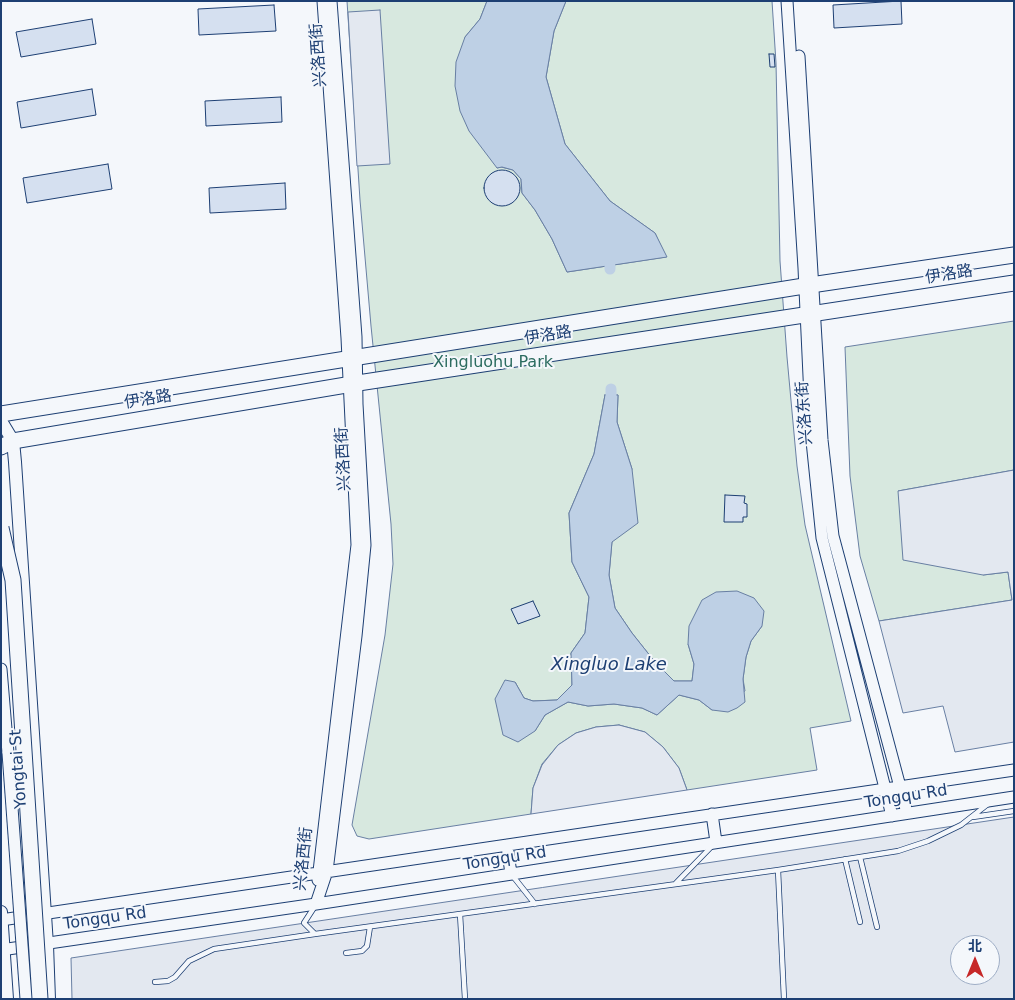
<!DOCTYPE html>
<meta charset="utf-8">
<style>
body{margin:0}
#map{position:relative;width:1015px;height:1000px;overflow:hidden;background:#f4f7fb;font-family:"DejaVu Sans","Noto Sans SC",sans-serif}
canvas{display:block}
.frame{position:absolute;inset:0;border:2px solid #1d3f73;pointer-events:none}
.north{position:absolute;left:950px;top:935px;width:50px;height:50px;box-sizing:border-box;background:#f4f7fb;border:1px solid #9eadc5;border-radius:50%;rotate:0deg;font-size:14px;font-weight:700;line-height:20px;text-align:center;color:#1d3f73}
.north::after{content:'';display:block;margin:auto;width:18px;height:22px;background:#c62828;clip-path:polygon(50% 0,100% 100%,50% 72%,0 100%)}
</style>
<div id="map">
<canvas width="1015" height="1000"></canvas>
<div class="frame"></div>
<div class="north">北</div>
</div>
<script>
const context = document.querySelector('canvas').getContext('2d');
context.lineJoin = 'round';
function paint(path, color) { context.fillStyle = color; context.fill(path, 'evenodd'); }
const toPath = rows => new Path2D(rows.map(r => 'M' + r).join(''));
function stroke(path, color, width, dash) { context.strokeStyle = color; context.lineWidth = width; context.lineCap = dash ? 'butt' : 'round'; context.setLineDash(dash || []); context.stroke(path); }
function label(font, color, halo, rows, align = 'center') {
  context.font = font + ' "DejaVu Sans","Noto Sans SC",sans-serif'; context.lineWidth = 4; context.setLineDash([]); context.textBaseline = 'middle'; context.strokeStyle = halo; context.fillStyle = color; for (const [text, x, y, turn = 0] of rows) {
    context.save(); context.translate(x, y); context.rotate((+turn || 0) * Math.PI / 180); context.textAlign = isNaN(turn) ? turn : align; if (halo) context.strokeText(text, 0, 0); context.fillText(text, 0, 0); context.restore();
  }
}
const green = toPath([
 [347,1,487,1,480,19,465,37,497,168,501,167,513,170,521,179,522,193,535,210,552,239,567,272,666,257,655,233,610,201,565,144,546,77,554,31,566,1,772,1,776,63,780,261,787,357,797,466,805,525,851,721,810,728,817,770,687,790,679,768,663,747,645,732,619,725,596,727,576,733,558,745,542,764,533,788,531,814,369,839,357,836,352,825,385,635,393,564,391,524,371,326,360,200,347,1],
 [605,395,618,395,617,422,632,469,612,541,609,575,615,608,632,633,655,662,674,681,692,681,694,664,688,644,762,626,751,641,746,657,743,679,745,691,712,710,699,700,679,695,657,715,642,708,614,704,588,706,568,702,545,715,535,731,515,682,524,698,533,701,557,700,572,685,571,653,585,633,589,597,572,562,569,513,594,454,605,395],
 [1014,321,1014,470,898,491,983,575,1008,572,1012,600,879,621,860,556,850,476,845,347,1014,321]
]);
paint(green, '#d7e8df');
stroke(green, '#687fa3', 1);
const parking = toPath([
 [380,10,390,164,357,166,348,12,380,10],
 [1014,470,1014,742,955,752,943,706,903,713,879,621,1012,600,1008,572,983,575,903,560,898,491,1014,470],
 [619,725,645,732,663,747,679,768,687,790,531,814,533,788,542,765,558,745,576,733,596,727,619,725],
 [1014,817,1014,999,72,999,71,958,1014,817],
 [960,945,990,945,990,975,960,975,960,945]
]);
paint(parking, '#e3e8f0');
stroke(parking, '#687fa3', 1);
const water = toPath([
 [487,1,566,1,554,31,546,77,565,144,610,201,655,233,667,257,567,272,552,239,535,210,522,193,521,179,513,170,502,167,497,168,469,131,460,111,455,86,456,62,465,37,480,19,487,1],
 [605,395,618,395,617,422,632,469,638,523,612,542,609,575,615,608,632,633,655,662,674,681,692,681,694,664,688,644,689,626,702,600,716,592,737,591,754,598,764,611,762,626,751,641,746,657,743,679,745,702,737,708,728,712,712,710,699,700,679,695,657,715,642,708,614,704,588,706,568,702,545,715,535,731,518,742,503,735,495,699,505,680,515,682,524,698,533,701,557,700,572,685,571,653,585,633,589,597,572,562,569,513,594,454,605,395]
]);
paint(water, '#bed0e5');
stroke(water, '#687fa3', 1);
stroke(toPath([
 [610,266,610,269],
 [611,389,611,395]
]), '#bed0e5', 11);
const building = toPath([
 [901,1,902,24,834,28,833,5,901,1],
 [274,5,276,31,199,35,198,9,274,5],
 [92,19,96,44,21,57,16,32,92,19],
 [769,54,774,54,775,67,770,67,769,54],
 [92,89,96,115,21,128,17,102,92,89],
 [281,97,282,122,206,126,205,101,281,97],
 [108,164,112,189,27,203,23,178,108,164],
 '484 188a18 18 0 1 1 36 0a18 18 0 1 1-36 0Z',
 [285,183,286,209,210,213,209,188,285,183],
 [725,495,745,496,744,503,747,504,747,517,743,517,743,522,724,522,725,495],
 [533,601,540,616,518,624,511,609,533,601]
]);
paint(building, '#d5e0f0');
stroke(building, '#1d3f73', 1);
const service = toPath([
 [973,817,1014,811],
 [860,857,877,927],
 [845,859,860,922],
 [778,870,784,999],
 [512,875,535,904],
 [676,883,712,846],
 [315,906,304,923,315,934,778,870,898,851,928,841,961,825,988,804],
 [460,914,465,999],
 [346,953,362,951,367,946,370,927],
 [155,982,168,981,175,977,189,961,214,949,315,934]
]);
const tertiary = toPath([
 [787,1,804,268,812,441,822,538,892,816],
 [799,56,822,440,833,536,907,813],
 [1,669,8,753],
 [712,814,716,842],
 [507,845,511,874],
 [318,880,357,545,347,338,323,1],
 [316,904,327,871,356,636,365,545,357,404,356,337,331,1],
 [1,920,1014,770],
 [1,950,316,904,1014,797]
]);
const secondary = toPath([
 [1,421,13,441,15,462,47,945,49,999],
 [1,912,7,999]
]);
const primary = toPath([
 [1,414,804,286,1014,255],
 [1,447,13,441,358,383,1014,283]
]);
stroke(service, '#1d3f73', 6);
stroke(tertiary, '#1d3f73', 13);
stroke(secondary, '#1d3f73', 14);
stroke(primary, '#1d3f73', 17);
stroke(service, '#f4f7fb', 4.5);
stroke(tertiary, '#f4f7fb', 11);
stroke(secondary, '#f4f7fb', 12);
stroke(primary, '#f4f7fb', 15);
const tertiaryBridge = toPath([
 [8,753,26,999]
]);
const primaryBridge = toPath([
 [1,528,13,580,40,999]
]);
stroke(tertiaryBridge, '#1d3f73', 13, []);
stroke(primaryBridge, '#1d3f73', 17, []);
stroke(tertiaryBridge, '#f4f7fb', 11);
stroke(primaryBridge, '#f4f7fb', 15);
label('16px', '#1d3f73', '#f4f7fb', [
 ["兴洛西街",319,55,-94],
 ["伊洛路",949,275,-9],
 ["伊洛路",548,336,-9],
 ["伊洛路",148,400,-9],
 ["兴洛东街",805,413,-94],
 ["兴洛西街",344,459,-93],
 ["Yongtai St",19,769,-94],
 ["Tongqu Rd",906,797,-9],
 ["兴洛西街",304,859,-84],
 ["Tongqu Rd",505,859,-9],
 ["Tongqu Rd",105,919,-8]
]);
label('16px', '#2c6c60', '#f4f7fb', [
 ["Xingluohu Park",493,363]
]);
label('italic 18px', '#1d3f73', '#f4f7fb', [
 ["Xingluo Lake",609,665]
]);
</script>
